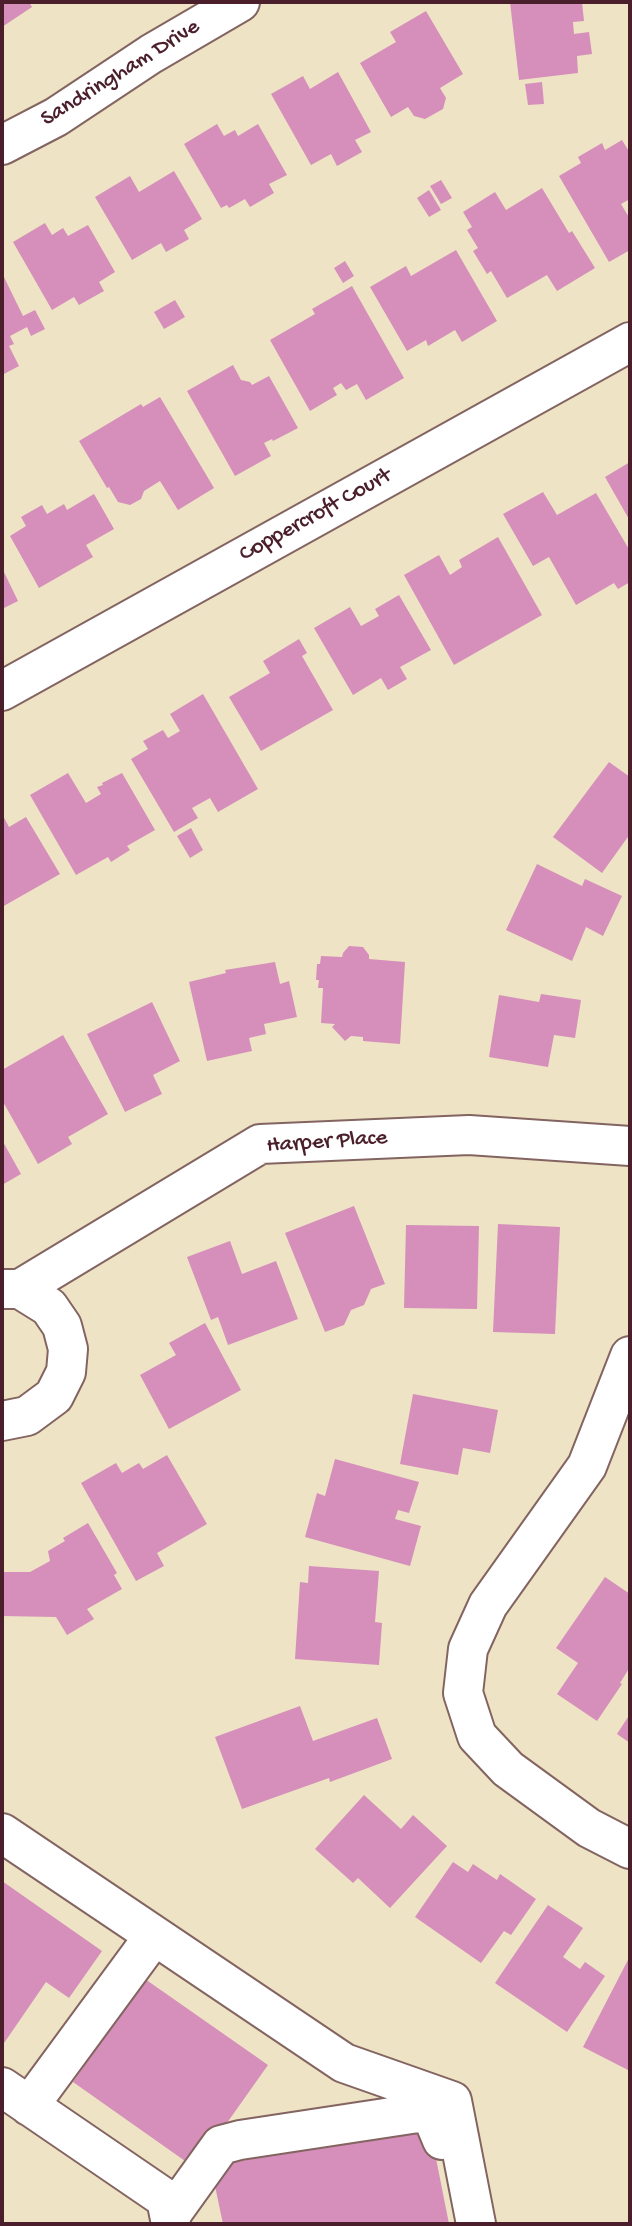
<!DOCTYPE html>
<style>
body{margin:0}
#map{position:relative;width:632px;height:2226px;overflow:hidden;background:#eee3c5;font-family:"Gochi Hand",sans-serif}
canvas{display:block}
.frame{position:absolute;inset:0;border:4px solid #4a1f2b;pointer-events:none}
</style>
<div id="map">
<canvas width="632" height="2226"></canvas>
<div class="frame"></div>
</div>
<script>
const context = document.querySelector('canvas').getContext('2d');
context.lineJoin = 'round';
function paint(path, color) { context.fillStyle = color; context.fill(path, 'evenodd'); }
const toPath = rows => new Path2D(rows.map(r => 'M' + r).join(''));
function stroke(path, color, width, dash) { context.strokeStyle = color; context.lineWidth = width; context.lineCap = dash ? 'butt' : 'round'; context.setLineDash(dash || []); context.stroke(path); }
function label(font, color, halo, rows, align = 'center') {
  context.font = font + ' "Gochi Hand",sans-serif'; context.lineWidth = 5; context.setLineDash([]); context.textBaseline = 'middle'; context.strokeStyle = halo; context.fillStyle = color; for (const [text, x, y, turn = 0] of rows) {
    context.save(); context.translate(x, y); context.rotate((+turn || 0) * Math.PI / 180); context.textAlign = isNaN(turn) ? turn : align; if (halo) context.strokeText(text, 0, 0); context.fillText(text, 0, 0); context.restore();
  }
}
paint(toPath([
 [2,2,29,2,32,7,2,27],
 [510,2,582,2,584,21,573,22,574,34,589,32,592,54,577,56,578,73,519,80],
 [426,11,463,74,440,88,446,98,443,109,425,119,414,116,408,107,391,117,360,63,396,42,390,32],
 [338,72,371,132,355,140,362,152,337,166,331,154,311,165,271,94,303,76,310,89],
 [542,82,544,104,528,105,525,84],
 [217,124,224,136,235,130,238,136,258,124,287,175,269,184,274,193,250,207,245,199,229,208,227,205,221,208,184,144],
 [622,140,630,153,630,199,621,204,630,219,630,250,609,262,559,176,581,163,578,157,602,143,605,150],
 [174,171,202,219,184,230,189,239,166,252,161,243,132,260,95,197,130,176,139,192],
 [441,180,452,198,441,204,430,186],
 [542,188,569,233,572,231,595,268,557,291,547,275,507,298,491,271,487,274,473,251,478,248,467,230,472,227,463,212,495,192,506,210],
 [429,190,441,210,429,217,417,198],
 [45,223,52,235,63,228,68,236,88,225,115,272,99,282,104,291,79,305,74,297,52,310,13,242],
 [456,250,497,321,462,342,455,330,428,346,426,340,407,351,370,287,406,266,411,276],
 [345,261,354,276,343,283,334,268],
 [2,273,23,316,35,310,45,329,31,336,27,327,10,336,14,344,9,346,19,366,2,375],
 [352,286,404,378,366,400,357,384,346,390,341,383,333,388,337,395,310,411,270,340,315,314,312,309],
 [175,300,185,317,164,329,154,312],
 [233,365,241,380,250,382,252,385,269,376,298,428,273,441,272,439,264,443,271,456,235,476,187,391],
 [160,397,214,488,178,510,160,481,144,491,141,499,130,505,118,502,109,487,107,488,79,441,141,404,143,407],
 [630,462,630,521,605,477],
 [543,492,557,515,596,493,630,551,630,582,618,589,614,583,576,605,549,557,533,566,503,514],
 [94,494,114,529,86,545,93,557,39,588,10,536,26,526,21,517,42,505,47,514,64,504,67,510],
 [498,537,542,615,454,665,404,575,439,555,450,575,462,567,459,560],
 [2,568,18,601,2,609],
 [399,595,431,650,400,667,407,679,388,690,381,678,353,695,314,628,350,607,361,626,379,616,375,609],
 [299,639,307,653,302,656,333,710,261,751,229,697,270,673,263,661],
 [203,694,258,789,218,812,210,798,192,808,198,818,174,832,131,759,148,749,143,741,163,730,168,738,180,731,170,714],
 [609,762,630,777,630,834,602,873,553,837],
 [68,773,86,803,101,794,97,787,103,785,102,783,122,773,155,830,127,846,130,850,111,862,108,857,76,875,30,795],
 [2,814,9,827,26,817,60,874,2,907],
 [191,828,203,850,190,858,177,836],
 [537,864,582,886,585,879,622,896,603,936,586,927,572,961,506,930],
 [349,946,363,947,369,955,369,959,405,962,400,1044,363,1041,363,1037,351,1036,345,1041,332,1027,335,1024,321,1023,323,988,318,988,319,980,316,980,317,964,320,964,321,956,342,957,343,953],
 [275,962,280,984,289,981,297,1017,264,1024,266,1034,249,1038,252,1051,207,1061,189,982,226,973,225,970],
 [541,994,581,1000,575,1038,554,1035,548,1067,489,1057,499,995,539,1002],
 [152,1002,180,1061,153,1075,162,1094,125,1112,87,1034],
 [63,1035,108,1114,68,1137,72,1144,38,1164,2,1100,2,1070],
 [2,1140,21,1174,2,1185],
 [354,1206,385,1284,371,1289,364,1305,351,1310,344,1325,325,1332,285,1233],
 [498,1224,560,1227,555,1334,493,1332],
 [406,1225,479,1226,477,1309,404,1308],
 [230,1241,242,1274,276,1261,298,1319,228,1345,218,1317,211,1320,187,1257],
 [205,1323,241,1390,169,1429,140,1375,176,1355,169,1343],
 [413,1394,498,1410,490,1453,463,1448,458,1475,400,1464],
 [167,1455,207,1524,157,1553,164,1566,136,1581,81,1483,116,1463,122,1473,139,1463,143,1469],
 [335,1459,419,1482,409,1513,398,1510,395,1519,421,1526,410,1566,305,1537,317,1493,325,1496],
 [88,1523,117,1573,114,1575,122,1589,87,1609,94,1619,67,1635,56,1617,2,1616,2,1572,30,1572,50,1561,48,1551,65,1541,63,1538],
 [309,1566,379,1571,375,1622,382,1623,379,1665,295,1659,300,1582,308,1583],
 [605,1577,630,1594,630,1667,620,1683,622,1684,597,1721,557,1694,578,1663,556,1648],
 [300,1706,313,1741,377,1718,392,1759,330,1782,329,1778,242,1809,215,1737],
 [630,1714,630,1743,617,1734],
 [364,1795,401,1829,413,1815,447,1846,390,1908,358,1878,353,1883,315,1849],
 [453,1862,468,1872,473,1864,497,1880,500,1874,536,1899,511,1935,504,1931,481,1963,415,1917],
 [2,1881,102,1951,69,1998,46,1982,2,2046],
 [548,1905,583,1928,563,1957,580,1969,585,1962,605,1976,567,2032,495,1983],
 [630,1956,630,2071,583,2047],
 [145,1979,268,2065,195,2168,73,2082],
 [429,2123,449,2224,223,2224,211,2167]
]), '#d58fba');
const minor = toPath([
 [2,145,56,117,151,54,240,2],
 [2,691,630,342],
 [2,1289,20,1289,49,1307,62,1326,68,1349,66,1372,54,1396,27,1416,2,1421],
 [20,1289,260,1144,469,1135,630,1146],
 [630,1356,587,1466,488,1605,468,1649,463,1693,477,1736,508,1769,589,1828,630,1849],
 [2,1833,344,2063,452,2101,476,2224],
 [2,2087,166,2199,171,2224],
 [29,2106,154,1936],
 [170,2216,221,2145,240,2140,418,2113,432,2116,442,2140]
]);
stroke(minor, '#836461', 42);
stroke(minor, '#fff', 38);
label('23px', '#4a1f2b', '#fff', [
 ["Sandringham Drive",121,74,-32],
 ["Coppercroft Court",316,516,-29],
 ["Harper Place",327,1143,-4]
]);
</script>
